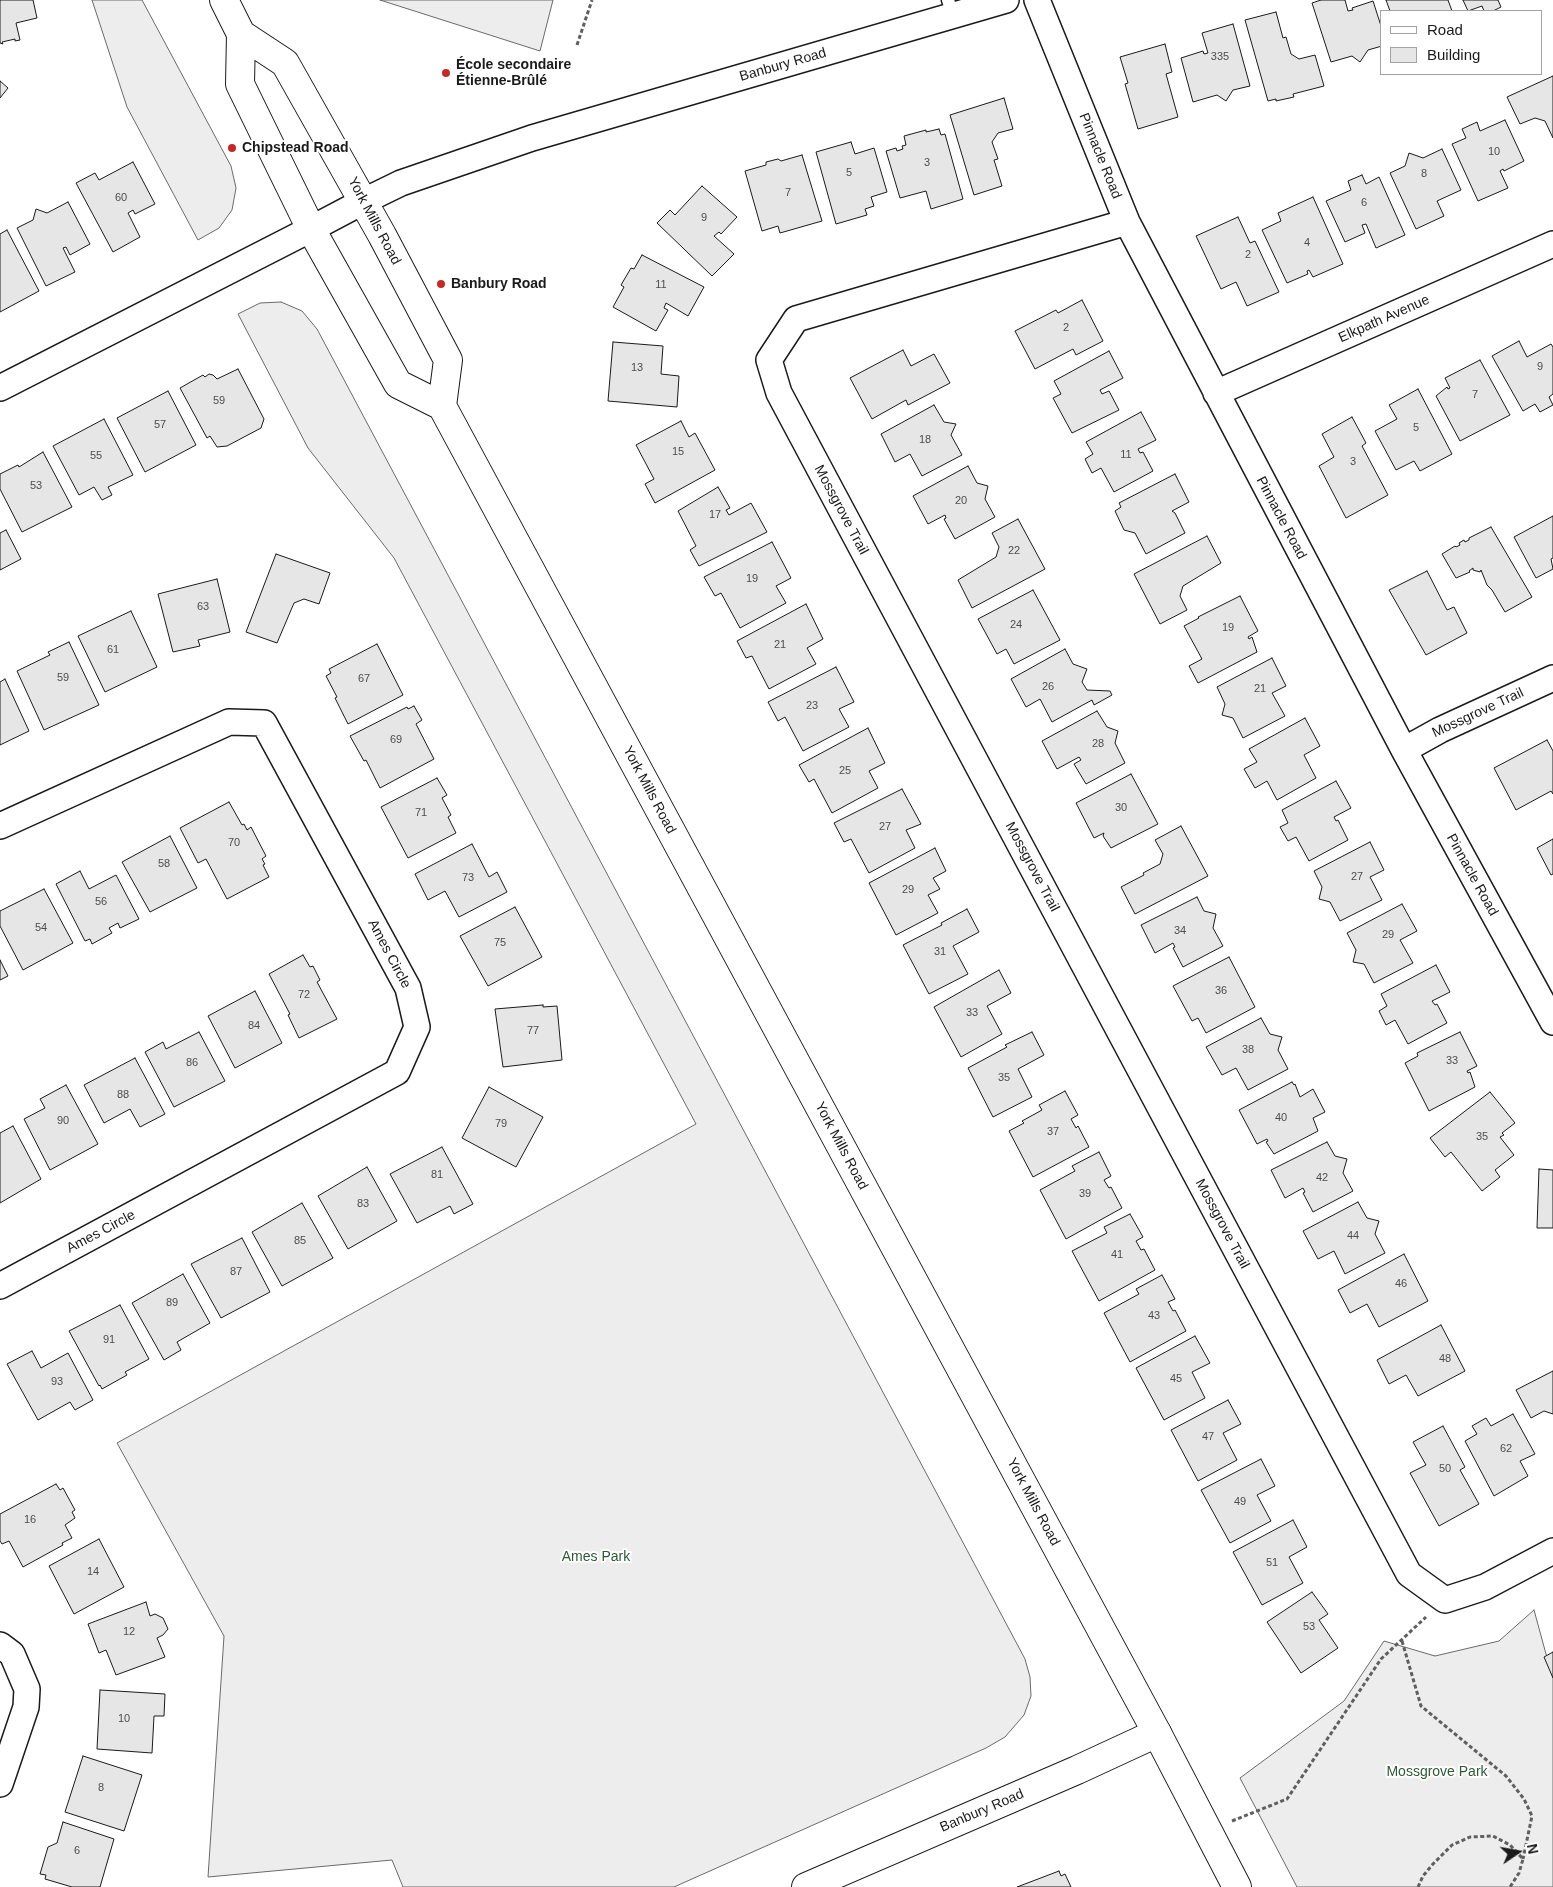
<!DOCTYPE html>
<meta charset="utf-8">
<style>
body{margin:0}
#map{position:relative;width:1553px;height:1887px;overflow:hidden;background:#fff;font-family:Helvetica,sans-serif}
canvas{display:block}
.legend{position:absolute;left:1380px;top:10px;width:162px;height:65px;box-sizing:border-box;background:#fff;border:1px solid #a3a3a3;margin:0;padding:6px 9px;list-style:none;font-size:15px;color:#1a1a1a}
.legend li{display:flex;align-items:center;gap:10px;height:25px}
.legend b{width:25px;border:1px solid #a3a3a3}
.north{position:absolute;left:1493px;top:1827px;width:50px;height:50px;-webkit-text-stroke:4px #fff;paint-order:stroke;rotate:78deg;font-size:14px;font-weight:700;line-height:20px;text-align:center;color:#1a1a1a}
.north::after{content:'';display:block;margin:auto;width:18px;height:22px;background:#1a1a1a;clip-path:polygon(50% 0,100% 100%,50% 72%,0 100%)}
</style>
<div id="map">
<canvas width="1553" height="1887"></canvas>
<ul class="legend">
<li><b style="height:6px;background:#fff"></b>Road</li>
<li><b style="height:14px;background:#e6e6e6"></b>Building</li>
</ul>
<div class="north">N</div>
</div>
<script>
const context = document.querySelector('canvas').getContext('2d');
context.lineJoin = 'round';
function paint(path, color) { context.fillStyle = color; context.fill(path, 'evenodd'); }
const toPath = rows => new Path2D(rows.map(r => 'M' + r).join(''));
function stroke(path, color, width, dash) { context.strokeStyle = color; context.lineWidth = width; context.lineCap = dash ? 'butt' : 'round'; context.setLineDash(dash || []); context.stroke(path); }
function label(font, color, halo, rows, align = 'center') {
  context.font = font + ' Helvetica,sans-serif'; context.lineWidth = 4; context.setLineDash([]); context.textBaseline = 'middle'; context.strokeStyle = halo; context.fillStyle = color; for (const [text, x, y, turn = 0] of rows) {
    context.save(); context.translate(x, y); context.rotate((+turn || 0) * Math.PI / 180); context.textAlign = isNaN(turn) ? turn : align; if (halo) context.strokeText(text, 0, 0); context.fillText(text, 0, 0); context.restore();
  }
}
const built = toPath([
 [92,0,142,0,231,166,236,188,232,210,219,228,198,240,127,107,92,0],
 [380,0,553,0,540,51,380,0],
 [281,302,302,311,317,329,1025,1659,1030,1677,1031,1696,1024,1715,1005,1737,986,1748,674,1887,403,1887,392,1860,208,1877,224,1636,117,1443,696,1124,394,558,308,448,238,314,260,303,281,302],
 [1534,1610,1546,1654,1553,1669,1553,1887,1297,1887,1240,1778,1344,1701,1384,1641,1435,1656,1499,1641,1534,1610]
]);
paint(built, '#ededed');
stroke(built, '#6a6a6a', 1);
const building = toPath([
 [0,0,33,0,37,18,16,23,20,40,15,41,15,39,2,42,3,44,0,43,0,0],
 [1321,0,1345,0,1348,11,1353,10,1352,8,1373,1,1382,29,1382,46,1368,50,1360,62,1352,56,1331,62,1312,3,1321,0],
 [1386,0,1448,0,1452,11,1390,11,1386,0],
 [1463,0,1498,0,1501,7,1493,11,1484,11,1482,6,1468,11,1463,0],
 [1276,12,1283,38,1286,37,1291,54,1299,59,1315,55,1324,86,1293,94,1294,97,1276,101,1276,99,1268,101,1245,20,1276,12],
 [1233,24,1250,86,1233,90,1226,101,1217,95,1193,102,1181,58,1203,51,1204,54,1208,53,1202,33,1233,24],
 [1165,44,1172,72,1166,74,1178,117,1138,129,1125,84,1128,83,1120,57,1165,44],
 [1553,76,1553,138,1545,121,1535,118,1520,124,1507,97,1553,76],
 [0,81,8,88,0,98,0,81],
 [1004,98,1013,129,998,133,992,142,998,159,994,160,1002,186,974,195,950,115,1004,98],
 [1505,120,1524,161,1504,171,1503,169,1500,171,1508,188,1478,201,1452,144,1466,138,1462,129,1477,122,1480,131,1505,120],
 [939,129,941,135,945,134,963,199,931,209,926,191,900,198,886,151,896,148,897,151,903,149,902,146,906,145,904,136,926,130,926,132,939,129],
 [851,142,855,154,874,148,887,192,871,197,874,206,865,209,867,215,836,224,816,152,851,142],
 [1442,149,1461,190,1437,201,1444,216,1416,229,1390,173,1405,166,1409,153,1423,158,1442,149],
 [802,155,822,221,780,233,778,226,762,231,745,171,766,165,766,162,778,159,781,161,802,155],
 [133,162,155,204,135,214,133,210,128,213,140,237,113,252,76,183,95,173,99,180,133,162],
 [1362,175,1366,184,1379,177,1405,235,1376,248,1366,224,1362,225,1365,233,1345,242,1326,201,1351,190,1348,181,1362,175],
 [702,186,737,217,721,234,719,232,714,236,734,254,712,276,657,223,670,210,675,215,702,186],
 [1313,197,1343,264,1313,277,1309,270,1307,271,1308,274,1287,283,1262,230,1281,221,1278,213,1313,197],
 [68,202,90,244,70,255,66,247,63,248,75,272,46,286,17,228,33,220,36,209,47,213,68,202],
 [1238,217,1250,243,1255,241,1279,292,1247,306,1236,282,1221,289,1196,236,1238,217],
 [7,230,39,291,0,312,0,234,7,230],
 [642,255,704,287,688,316,666,303,664,308,668,310,656,331,613,307,624,287,621,285,631,268,634,269,642,255],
 [1082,300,1103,341,1076,355,1073,349,1035,369,1015,331,1056,310,1058,313,1082,300],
 [1519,341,1527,357,1551,344,1553,347,1553,394,1549,397,1553,405,1540,412,1535,404,1523,411,1492,356,1519,341],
 [613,342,663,346,661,374,679,376,677,407,608,401,613,342],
 [903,350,911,366,934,354,950,383,908,405,906,400,872,419,850,378,903,350],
 [1109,351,1123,378,1100,390,1102,394,1109,391,1119,410,1072,433,1053,398,1061,394,1054,381,1109,351],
 [1480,360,1510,415,1460,441,1436,396,1447,387,1448,389,1450,388,1445,378,1480,360],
 [238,369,264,419,261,428,227,446,217,447,210,436,207,438,180,388,203,375,205,377,209,374,213,375,217,379,238,369],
 [1418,389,1452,454,1420,471,1414,461,1396,470,1375,431,1397,419,1389,405,1418,389],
 [168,391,196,445,145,472,117,418,168,391],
 [934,405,944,422,956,424,951,435,962,455,922,476,910,454,895,462,881,434,934,405],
 [1141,412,1156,440,1138,449,1140,453,1143,452,1153,471,1114,492,1101,468,1092,473,1085,459,1093,454,1086,442,1141,412],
 [1352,417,1366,443,1362,446,1388,495,1346,518,1319,466,1334,457,1322,434,1352,417],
 [104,419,133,475,108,487,112,495,102,500,94,487,79,495,53,446,104,419],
 [681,421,689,437,695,433,715,470,655,503,645,484,654,479,636,445,681,421],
 [43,452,72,507,22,532,0,489,0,474,18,465,19,467,43,452],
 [968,466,977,483,988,486,985,499,995,517,955,539,944,519,946,518,945,515,928,524,913,496,968,466],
 [1175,474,1189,502,1172,511,1175,513,1185,533,1146,554,1135,533,1124,530,1115,511,1121,507,1119,503,1175,474],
 [718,487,730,508,726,510,729,515,751,503,767,532,699,566,690,550,696,546,678,511,718,487],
 [1553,516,1553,558,1551,559,1553,569,1536,578,1514,537,1553,516],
 [1018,519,1045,569,972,608,958,580,996,557,999,547,992,533,1018,519],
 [1491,527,1532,597,1505,612,1492,590,1487,585,1481,570,1480,572,1473,570,1473,568,1469,571,1470,572,1456,578,1442,554,1455,546,1456,547,1460,545,1459,543,1464,540,1465,542,1469,540,1469,538,1491,527],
 [6,530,21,559,0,570,0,533,6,530],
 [1207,536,1221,563,1183,586,1180,596,1187,610,1160,624,1134,574,1207,536],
 [772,542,791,578,776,586,786,603,740,628,721,593,715,596,704,577,772,542],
 [276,554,330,573,319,604,304,599,294,603,277,643,246,632,276,554],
 [1427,571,1447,610,1454,607,1467,633,1426,655,1389,590,1427,571],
 [217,579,230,632,198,640,200,646,173,652,158,594,217,579],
 [1033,590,1060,640,1014,664,1006,649,997,654,978,619,1033,590],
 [1240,596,1258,631,1248,637,1249,639,1252,637,1257,652,1198,683,1189,666,1202,659,1184,626,1199,618,1198,617,1240,596],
 [806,604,823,639,807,648,816,664,769,689,752,656,746,658,737,641,806,604],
 [131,611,157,667,105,692,78,636,131,611],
 [69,642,99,705,44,730,17,671,50,655,48,652,69,642],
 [377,644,403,695,348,724,335,698,337,697,326,676,331,673,329,669,377,644],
 [1065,649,1073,664,1087,669,1082,682,1087,690,1110,691,1112,695,1094,705,1092,700,1052,722,1040,699,1026,707,1011,679,1065,649],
 [1272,658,1286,686,1272,693,1285,716,1243,738,1233,718,1222,715,1225,704,1217,687,1272,658],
 [836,667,854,702,839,709,849,727,803,751,785,717,778,721,768,702,836,667],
 [5,679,29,731,0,745,0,682,5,679],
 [414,706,422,720,416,724,434,759,380,788,366,760,364,761,350,736,407,707,408,709,414,706],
 [1097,711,1107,727,1118,731,1115,743,1125,763,1086,784,1074,764,1081,760,1079,757,1057,769,1042,741,1097,711],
 [1305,718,1320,746,1304,755,1316,778,1277,800,1267,781,1255,788,1244,769,1257,762,1249,749,1305,718],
 [868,728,885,763,869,771,878,788,832,813,814,779,809,782,799,765,868,728],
 [1547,740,1553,751,1553,794,1551,791,1516,810,1494,768,1547,740],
 [1131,774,1158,824,1111,848,1103,836,1104,833,1094,838,1076,803,1131,774],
 [437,778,447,795,442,798,451,815,448,817,456,833,408,858,381,807,437,778],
 [1336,781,1351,808,1334,817,1336,821,1338,820,1348,840,1309,861,1296,837,1288,841,1280,827,1288,823,1282,810,1336,781],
 [902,789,921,824,906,830,915,848,869,873,851,839,844,842,834,823,902,789],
 [229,802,242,825,244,824,247,830,251,827,266,856,262,859,265,864,263,865,269,877,227,899,206,859,198,863,180,828,229,802],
 [1181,826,1208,876,1135,914,1121,887,1144,875,1143,873,1160,864,1163,854,1155,840,1181,826],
 [170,836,197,888,150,912,122,862,170,836],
 [1553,839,1553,874,1551,875,1537,848,1553,839],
 [1370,842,1384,870,1370,877,1382,900,1340,921,1330,902,1319,899,1322,887,1314,871,1370,842],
 [472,844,489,877,497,872,507,892,459,917,445,891,428,900,415,874,472,844],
 [935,848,946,871,933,878,940,889,928,895,938,913,896,935,869,883,935,848],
 [80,871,89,889,116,875,139,919,120,928,118,923,109,928,112,933,92,944,90,939,85,941,56,884,80,871],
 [44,889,73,943,23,970,0,926,0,911,44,889],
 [1197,897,1204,911,1216,914,1213,928,1223,946,1183,967,1173,948,1175,947,1173,943,1155,953,1141,925,1197,897],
 [1402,904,1417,931,1400,940,1413,963,1374,983,1364,964,1353,962,1356,950,1347,933,1402,904],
 [515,907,542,957,488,986,460,936,515,907],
 [967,909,979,932,953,946,968,974,929,994,903,945,942,925,941,923,967,909],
 [303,955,310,967,313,966,320,980,317,982,337,1019,299,1038,288,1015,290,1014,269,974,303,955],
 [1229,957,1255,1007,1206,1033,1198,1018,1192,1021,1173,986,1229,957],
 [0,960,8,976,0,980,0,960],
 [1436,965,1450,992,1432,1001,1435,1005,1437,1004,1447,1023,1408,1044,1395,1020,1386,1025,1379,1011,1387,1006,1381,994,1436,965],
 [999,970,1011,993,987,1006,1002,1034,961,1057,934,1007,999,970],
 [255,991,282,1043,235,1068,208,1016,255,991],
 [543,1005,543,1007,557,1006,562,1060,503,1067,495,1009,543,1005],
 [1261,1018,1270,1034,1282,1037,1278,1050,1288,1069,1248,1090,1236,1068,1222,1075,1206,1047,1261,1018],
 [199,1032,225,1081,174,1107,145,1052,163,1042,166,1049,199,1032],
 [1032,1032,1044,1055,1018,1069,1032,1097,993,1117,968,1068,1007,1047,1005,1045,1032,1032],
 [1460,1032,1477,1066,1467,1071,1468,1073,1470,1072,1475,1087,1429,1111,1405,1063,1418,1056,1417,1053,1460,1032],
 [135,1058,165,1114,140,1127,130,1109,104,1123,84,1085,135,1058],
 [1292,1082,1294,1085,1295,1084,1300,1097,1313,1089,1325,1112,1313,1118,1318,1131,1274,1154,1266,1142,1268,1141,1267,1139,1257,1144,1239,1110,1292,1082],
 [66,1085,98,1144,50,1170,24,1119,45,1108,40,1099,66,1085],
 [489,1087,543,1117,516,1167,462,1138,489,1087],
 [1065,1091,1078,1115,1071,1119,1076,1128,1078,1126,1089,1147,1033,1177,1009,1131,1024,1123,1022,1121,1042,1110,1039,1105,1065,1091],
 [1490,1092,1515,1123,1502,1133,1504,1135,1500,1137,1514,1155,1495,1170,1500,1177,1482,1191,1451,1152,1445,1157,1430,1138,1490,1092],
 [13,1126,41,1179,0,1203,0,1133,13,1126],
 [1327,1142,1335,1156,1347,1159,1343,1173,1353,1191,1313,1212,1303,1193,1305,1192,1303,1188,1285,1198,1271,1170,1327,1142],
 [442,1147,473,1204,454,1214,450,1206,417,1223,390,1174,442,1147],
 [1099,1152,1111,1176,1104,1180,1109,1188,1111,1187,1122,1208,1066,1239,1040,1190,1075,1171,1072,1166,1099,1152],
 [367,1167,397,1221,348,1249,318,1196,367,1167],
 [1539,1169,1553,1170,1553,1228,1537,1228,1539,1169],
 [1358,1202,1367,1218,1379,1221,1375,1234,1385,1253,1345,1274,1334,1251,1318,1259,1303,1231,1358,1202],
 [302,1203,333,1258,282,1286,252,1232,302,1203],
 [1130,1214,1143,1237,1136,1241,1141,1250,1144,1249,1155,1270,1099,1301,1072,1251,1107,1233,1104,1227,1130,1214],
 [242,1238,270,1292,221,1318,191,1264,242,1238],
 [1404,1254,1428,1301,1379,1327,1367,1304,1350,1313,1338,1290,1404,1254],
 [183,1274,210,1323,177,1342,181,1350,164,1360,132,1303,183,1274],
 [1162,1275,1175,1299,1168,1302,1173,1311,1175,1310,1186,1331,1130,1362,1104,1313,1139,1294,1136,1289,1162,1275],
 [120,1305,149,1359,125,1372,127,1375,102,1389,100,1385,99,1386,69,1331,120,1305],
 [1441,1325,1465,1371,1418,1396,1406,1375,1389,1384,1377,1360,1441,1325],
 [1195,1336,1210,1363,1192,1372,1205,1398,1164,1420,1136,1368,1195,1336],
 [32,1351,41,1368,68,1353,93,1400,75,1410,70,1402,38,1420,7,1364,32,1351],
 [1553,1371,1553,1414,1544,1411,1531,1418,1516,1390,1553,1371],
 [1228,1400,1241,1424,1223,1433,1237,1460,1198,1481,1171,1430,1228,1400],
 [1513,1414,1535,1454,1520,1461,1528,1476,1494,1496,1465,1441,1477,1434,1472,1426,1486,1418,1491,1426,1513,1414],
 [1443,1426,1465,1467,1460,1470,1479,1504,1439,1526,1410,1473,1426,1465,1413,1442,1443,1426],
 [1261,1459,1275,1486,1257,1495,1271,1521,1230,1543,1201,1490,1261,1459],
 [56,1484,60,1490,63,1488,75,1510,72,1512,75,1518,65,1525,72,1538,62,1543,63,1545,23,1567,9,1541,2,1544,0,1541,0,1514,56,1484],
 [1293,1520,1307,1547,1289,1557,1303,1583,1262,1605,1233,1552,1293,1520],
 [99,1539,124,1587,74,1614,49,1566,99,1539],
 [1312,1592,1328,1614,1319,1620,1338,1648,1301,1673,1267,1622,1312,1592],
 [146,1602,150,1616,155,1614,163,1618,168,1629,163,1635,157,1638,165,1657,116,1675,106,1650,99,1653,88,1624,146,1602],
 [1553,1652,1553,1678,1544,1657,1553,1652],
 [100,1690,165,1694,164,1716,154,1716,152,1753,97,1749,100,1690],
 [83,1756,142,1775,124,1831,65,1812,83,1756],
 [63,1822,114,1839,100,1887,72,1887,45,1879,46,1875,40,1874,48,1847,57,1843,63,1822],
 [1059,1871,1061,1876,1065,1874,1071,1887,1017,1887,1059,1871]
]);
paint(building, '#e6e6e6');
stroke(building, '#1a1a1a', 1);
const service = toPath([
 [948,0,953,15]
]);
const minor = toPath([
 [1037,0,1127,222,1404,750,1553,1022],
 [1127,222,796,319,769,360,779,393,1409,1574,1445,1600,1485,1587,1553,1551],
 [0,388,311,229,364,201,401,183,532,138,1006,0],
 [1216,393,1553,244],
 [1404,750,1440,730,1553,678],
 [0,826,229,722,264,723,408,988,417,1027,397,1072,0,1286],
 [0,1645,12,1654,27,1689,26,1707,0,1784]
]);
const tertiary = toPath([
 [806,1887,1077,1770,1157,1733]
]);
const secondary = toPath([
 [224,0,241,34,240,84,311,229,398,384,442,406,1157,1733,1237,1887],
 [241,34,285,63,382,235,448,360,442,406]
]);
stroke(service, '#1a1a1a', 15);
stroke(minor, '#1a1a1a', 28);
stroke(tertiary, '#1a1a1a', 30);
stroke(secondary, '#1a1a1a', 30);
stroke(toPath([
 [577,45,592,0],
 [1402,1641,1421,1706,1506,1776,1524,1799,1532,1816,1523,1859],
 [1232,1821,1287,1799,1381,1659,1426,1617],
 [1418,1887,1423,1876,1433,1864,1452,1845,1470,1837,1493,1836,1510,1845,1523,1859,1519,1873,1510,1887]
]), '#5f5f5f', 3, [4, 2.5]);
stroke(service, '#fff', 12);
stroke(minor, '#fff', 25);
stroke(tertiary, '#fff', 28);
stroke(secondary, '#fff', 28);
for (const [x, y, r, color] of [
 [446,73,5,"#c62828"],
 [232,148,5,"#c62828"],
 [441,284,5,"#c62828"]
]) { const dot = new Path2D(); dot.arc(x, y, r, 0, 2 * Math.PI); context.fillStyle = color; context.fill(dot); stroke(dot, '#fff', 2); }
label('11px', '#4d4d4d', null, [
 ["335",1220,57],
 ["10",1494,152],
 ["3",927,163],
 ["5",849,173],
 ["8",1424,174],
 ["7",788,193],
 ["60",121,198],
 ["6",1364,203],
 ["9",704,218],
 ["4",1307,243],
 ["2",1248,255],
 ["11",661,285],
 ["2",1066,328],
 ["9",1540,367],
 ["13",637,368],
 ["7",1475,395],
 ["59",219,401],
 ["57",160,425],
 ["5",1416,428],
 ["18",925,440],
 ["15",678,452],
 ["11",1126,455],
 ["55",96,456],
 ["3",1353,462],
 ["53",36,486],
 ["20",961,501],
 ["17",715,515],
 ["22",1014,551],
 ["19",752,579],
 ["63",203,607],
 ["24",1016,625],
 ["19",1228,628],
 ["21",780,645],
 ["61",113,650],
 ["59",63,678],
 ["67",364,679],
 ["26",1048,687],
 ["21",1260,689],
 ["23",812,706],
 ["69",396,740],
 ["28",1098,744],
 ["25",845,771],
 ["30",1121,808],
 ["71",421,813],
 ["27",885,827],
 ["70",234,843],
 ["58",164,864],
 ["27",1357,877],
 ["73",468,878],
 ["29",908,890],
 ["56",101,902],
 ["54",41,928],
 ["34",1180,931],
 ["29",1388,935],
 ["75",500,943],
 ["31",940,952],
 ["36",1221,991],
 ["72",304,995],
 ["33",972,1013],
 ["84",254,1026],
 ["77",533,1031],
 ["38",1248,1050],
 ["33",1452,1061],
 ["86",192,1063],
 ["35",1004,1078],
 ["88",123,1095],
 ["40",1281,1118],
 ["90",63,1121],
 ["79",501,1124],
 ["37",1053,1132],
 ["35",1482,1137],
 ["81",437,1175],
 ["42",1322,1178],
 ["39",1085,1194],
 ["83",363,1204],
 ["44",1353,1236],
 ["85",300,1241],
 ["41",1117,1255],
 ["87",236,1272],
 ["46",1401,1284],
 ["89",172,1303],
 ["43",1154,1316],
 ["91",109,1340],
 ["48",1445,1359],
 ["45",1176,1379],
 ["93",57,1382],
 ["47",1208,1437],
 ["62",1506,1449],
 ["50",1445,1469],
 ["49",1240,1502],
 ["16",30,1520],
 ["51",1272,1563],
 ["14",93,1572],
 ["53",1309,1627],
 ["12",129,1632],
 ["10",124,1719],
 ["8",101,1788],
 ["6",77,1851]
]);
label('bold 14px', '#1a1a1a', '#fff', [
 ["École secondaire",456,65],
 ["Étienne-Brûlé",456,81],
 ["Chipstead Road",242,148],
 ["Banbury Road",451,284]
], 'left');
label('14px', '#1a1a1a', '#fff', [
 ["Banbury Road",783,65,-16],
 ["Pinnacle Road",1100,156,68],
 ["York Mills Road",374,221,62],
 ["Elkpath Avenue",1384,319,-24],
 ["Mossgrove Trail",841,510,62],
 ["Pinnacle Road",1281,518,62],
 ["Mossgrove Trail",1478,713,-25],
 ["York Mills Road",649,790,62],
 ["Mossgrove Trail",1032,867,62],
 ["Pinnacle Road",1472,875,61],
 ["Ames Circle",389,954,62],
 ["York Mills Road",841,1146,62],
 ["Mossgrove Trail",1222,1224,62],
 ["Ames Circle",101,1232,-28],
 ["York Mills Road",1033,1502,62],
 ["Banbury Road",982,1811,-23]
]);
label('14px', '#2b5a34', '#fff', [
 ["Ames Park",596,1557],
 ["Mossgrove Park",1437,1772]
]);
</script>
